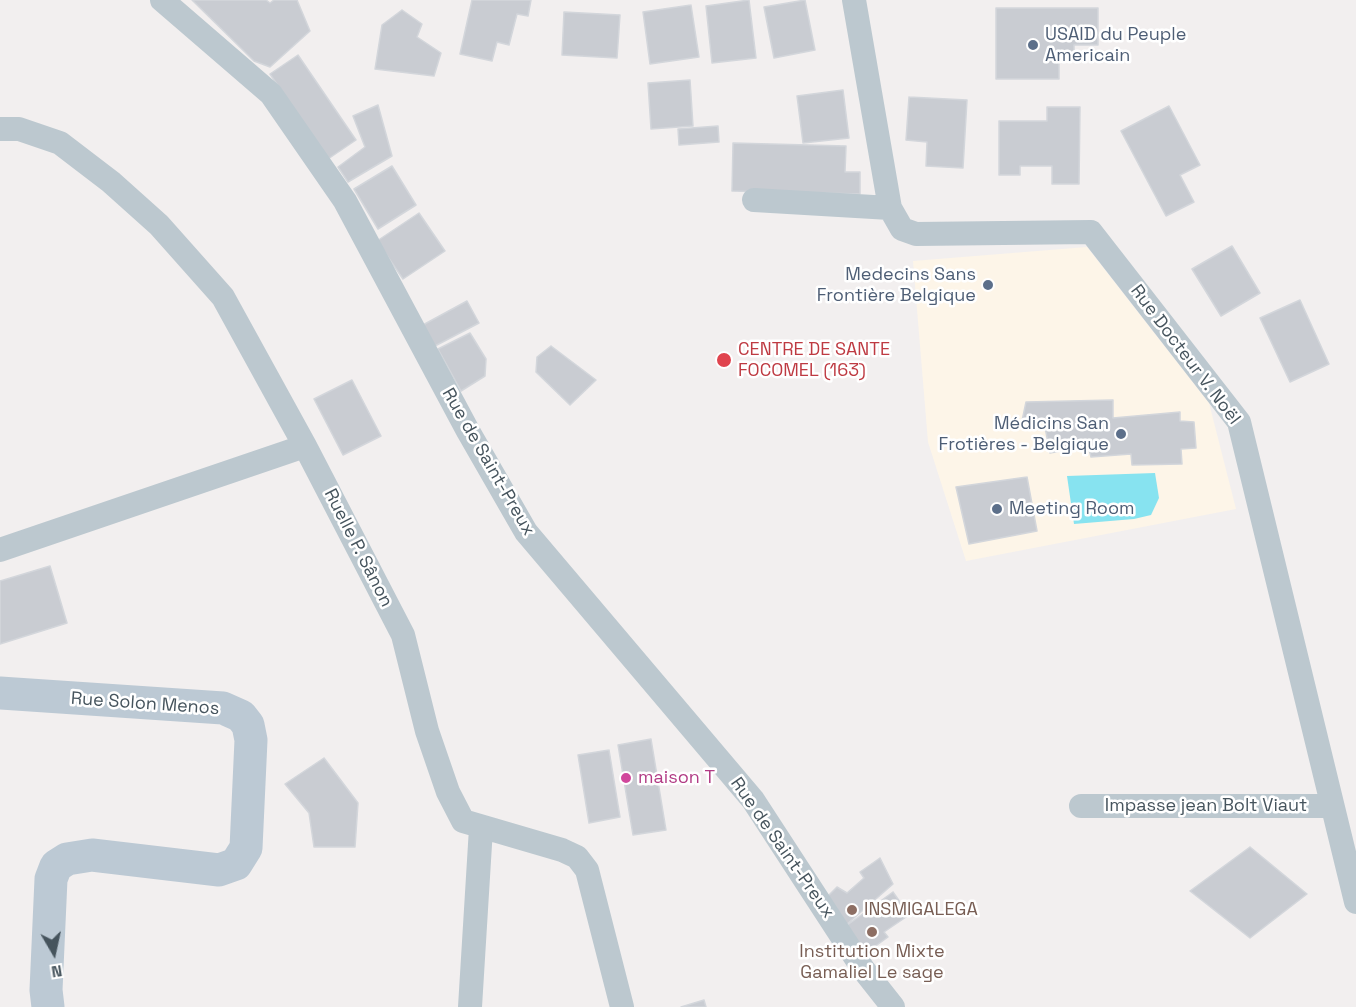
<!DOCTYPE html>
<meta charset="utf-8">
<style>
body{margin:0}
#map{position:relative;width:1356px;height:1007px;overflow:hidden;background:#f2efef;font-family:"Space Grotesk",sans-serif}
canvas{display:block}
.north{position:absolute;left:24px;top:923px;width:60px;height:60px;-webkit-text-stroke:4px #fff;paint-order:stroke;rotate:171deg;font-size:16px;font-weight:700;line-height:24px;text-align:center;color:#46545d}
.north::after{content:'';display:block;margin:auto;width:21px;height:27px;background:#46545d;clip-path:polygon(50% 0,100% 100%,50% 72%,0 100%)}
</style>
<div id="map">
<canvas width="1356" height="1007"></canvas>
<div class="north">N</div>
</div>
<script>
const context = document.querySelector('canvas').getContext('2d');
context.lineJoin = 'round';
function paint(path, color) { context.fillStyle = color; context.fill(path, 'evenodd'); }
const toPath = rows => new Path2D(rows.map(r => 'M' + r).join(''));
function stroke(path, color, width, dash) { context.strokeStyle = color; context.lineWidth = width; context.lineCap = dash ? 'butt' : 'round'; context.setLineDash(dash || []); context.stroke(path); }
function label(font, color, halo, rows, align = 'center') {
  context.font = font + ' "Space Grotesk",sans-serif'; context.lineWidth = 5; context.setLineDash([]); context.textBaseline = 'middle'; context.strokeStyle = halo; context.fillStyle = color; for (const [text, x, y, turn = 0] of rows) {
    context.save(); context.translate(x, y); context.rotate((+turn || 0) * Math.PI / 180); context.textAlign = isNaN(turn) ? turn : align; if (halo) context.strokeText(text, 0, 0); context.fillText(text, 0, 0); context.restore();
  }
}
paint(toPath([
 [1087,247,1209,403,1236,509,966,561,928,442,913,261]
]), '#fdf5e8');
paint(toPath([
 [1155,473,1159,498,1151,515,1134,519,1074,524,1067,476]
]), '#87e3f0');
const building = toPath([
 [192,0,266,0,270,3,274,0,297,0,310,31,270,67,254,61,192,0],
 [472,0,531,0,528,16,517,14,509,45,497,42,492,61,460,54,472,0],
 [749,0,756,58,712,63,706,6,749,0],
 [805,0,815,50,774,58,764,7,805,0],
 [691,5,699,57,650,64,643,12,691,5],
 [996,8,1098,8,1098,45,1074,45,1074,58,1059,58,1059,79,996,79,996,8],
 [402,10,422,24,417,37,441,53,434,76,375,69,382,25,402,10],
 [564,12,620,15,617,58,562,55,564,12],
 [298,55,356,140,328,159,270,74,298,55],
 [690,80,693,126,651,129,648,83,690,80],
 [843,90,849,138,803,143,797,96,843,90],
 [909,97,967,100,963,168,926,166,927,142,906,140,909,97],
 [378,105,392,156,348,182,338,167,365,147,353,116,378,105],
 [1169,106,1200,165,1180,175,1194,202,1166,216,1121,131,1169,106],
 [1047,107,1080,107,1079,184,1052,184,1052,166,1020,166,1020,175,999,175,999,121,1047,121,1047,107],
 [718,126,719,142,679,145,678,129,718,126],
 [733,143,846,146,845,172,860,172,860,194,732,191,733,143],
 [392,166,416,205,378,229,354,189,392,166],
 [419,213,445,251,403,279,377,241,419,213],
 [1232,246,1260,293,1221,316,1192,269,1232,246],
 [1300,300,1329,364,1290,382,1260,318,1300,300],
 [467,301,479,323,433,347,421,326,467,301],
 [470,333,486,359,485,376,461,391,438,349,470,333],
 [551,346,596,380,570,405,536,372,537,357,551,346],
 [352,380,381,436,343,455,314,399,352,380],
 [1113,400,1113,418,1180,412,1180,421,1194,422,1196,448,1181,449,1182,464,1132,465,1131,454,1091,457,1088,446,1050,453,1044,422,1022,421,1026,402,1113,400],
 [1027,477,1037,531,969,544,956,487,1027,477],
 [50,566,67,623,0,644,0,581,50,566],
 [651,739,666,830,633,835,618,745,651,739],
 [609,750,620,817,589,823,578,755,609,750],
 [324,758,358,803,355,847,314,847,309,813,285,784,324,758],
 [1250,847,1307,894,1250,938,1190,891,1250,847],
 [880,858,893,884,846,925,826,898,837,887,847,893,864,878,860,872,880,858],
 [893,892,909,915,884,932,888,937,866,953,846,926,893,892],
 [704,1000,706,1007,681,1007,704,1000]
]);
paint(building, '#c9ccd2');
stroke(building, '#d3d6db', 1.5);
stroke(toPath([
 [162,0,271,94,345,201,468,431,526,532,753,800,863,969,893,1007],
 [854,0,890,208,902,229,916,234,1091,232,1239,422,1356,902],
 [0,129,19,129,60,143,111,182,159,225,223,297,305,446,403,635,427,731,448,792,463,821,562,850,577,857,587,870,622,1007],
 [754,200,890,208],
 [0,550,305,446],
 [1081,806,1331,806],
 [470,1007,481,828]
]), '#bcc8cf', 24);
stroke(toPath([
 [0,693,223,708,241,716,248,725,251,740,246,848,236,864,219,870,92,855,67,859,56,866,51,879,46,990,48,1007]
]), '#bcc9d4', 33);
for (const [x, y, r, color] of [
 [1033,45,6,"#5c6f8a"],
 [988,285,6,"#5c6f8a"],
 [724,360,8,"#e0444e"],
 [1121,434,6,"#5c6f8a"],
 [997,509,6,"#5c6f8a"],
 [626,778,6,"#d1479c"],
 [852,910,6,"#8d6e63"],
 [872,932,6,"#8d6e63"]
]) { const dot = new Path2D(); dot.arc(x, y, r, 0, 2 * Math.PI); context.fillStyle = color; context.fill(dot); stroke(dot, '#fff', 2); }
label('18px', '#4e5e75', '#fff', [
 ["USAID du Peuple",1045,35],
 ["Americain",1045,56],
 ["Medecins Sans",976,275,"right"],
 ["Frontière Belgique",976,296,"right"],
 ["Médicins San",1109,424,"right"],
 ["Frotières - Belgique",1109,445,"right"],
 ["Meeting Room",1009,509]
], 'left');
label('18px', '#be3a42', '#fff', [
 ["CENTRE DE SANTE",738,350],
 ["FOCOMEL (163)",738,371]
], 'left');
label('18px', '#46545d', '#fff', [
 ["Rue Docteur V. Noël",1185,355,53],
 ["Rue de Saint-Preux",488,462,60],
 ["Ruelle P. Sânon",358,548,63],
 ["Rue Solon Menos",145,704,4],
 ["Impasse jean Bolt Viaut",1206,806],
 ["Rue de Saint-Preux",782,848,55]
]);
label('18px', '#b23c85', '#fff', [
 ["maison T",638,778]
], 'left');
label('18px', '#785e54', '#fff', [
 ["INSMIGALEGA",864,910],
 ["Institution Mixte",872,952,"center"],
 ["Gamaliel Le sage",872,973,"center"]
], 'left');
</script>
